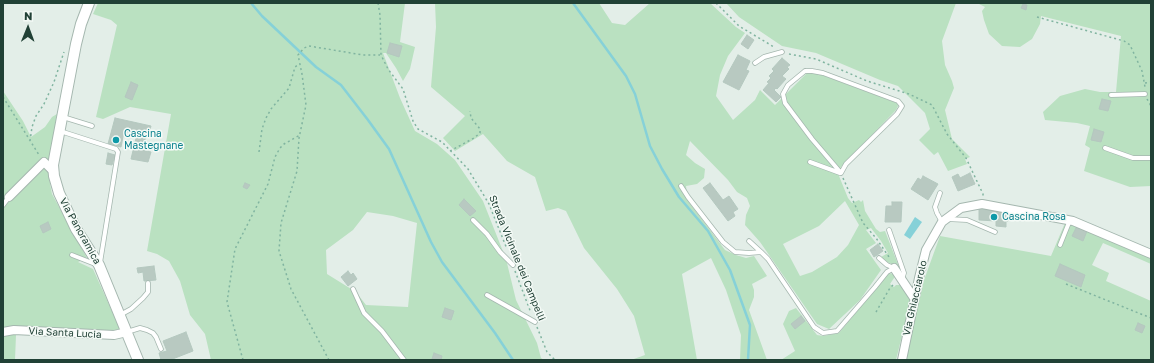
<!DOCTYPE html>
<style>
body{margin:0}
#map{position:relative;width:1154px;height:363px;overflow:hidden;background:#e3eee8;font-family:"Golos Text",sans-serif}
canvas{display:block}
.frame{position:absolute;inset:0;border:4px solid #214136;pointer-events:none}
.north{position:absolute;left:8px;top:8px;width:40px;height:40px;-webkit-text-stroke:3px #f4faf6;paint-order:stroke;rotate:1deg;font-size:11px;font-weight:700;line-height:16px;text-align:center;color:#214136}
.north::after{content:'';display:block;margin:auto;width:14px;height:18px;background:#214136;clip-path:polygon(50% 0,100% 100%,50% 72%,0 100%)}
</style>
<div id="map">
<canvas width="1154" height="363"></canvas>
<div class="frame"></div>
<div class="north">N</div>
</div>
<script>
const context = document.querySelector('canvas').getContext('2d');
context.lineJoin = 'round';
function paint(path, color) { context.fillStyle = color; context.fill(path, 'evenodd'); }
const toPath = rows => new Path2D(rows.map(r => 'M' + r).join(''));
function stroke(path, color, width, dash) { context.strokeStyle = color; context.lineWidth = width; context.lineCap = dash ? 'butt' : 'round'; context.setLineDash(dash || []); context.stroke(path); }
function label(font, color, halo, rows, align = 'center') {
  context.font = font + ' "Golos Text",sans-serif'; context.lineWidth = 3; context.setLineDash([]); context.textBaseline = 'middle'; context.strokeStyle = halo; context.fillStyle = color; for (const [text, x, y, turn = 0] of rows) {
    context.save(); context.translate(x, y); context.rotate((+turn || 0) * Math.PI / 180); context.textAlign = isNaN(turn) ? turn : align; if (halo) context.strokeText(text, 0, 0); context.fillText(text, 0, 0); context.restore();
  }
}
paint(toPath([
 [98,3,405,3,400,42,415,47,410,69,403,81,396,68,386,53,383,53,400,98,415,131,437,144,455,160,483,201,506,259,516,300,537,343,541,358,544,360,211,360,205,334,190,315,180,281,169,261,157,254,147,251,171,114,130,107,103,119,96,117,117,25,111,20,93,14],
 [367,212,393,216,417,223,408,307,366,305,356,292,327,274,326,250,353,230],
 [435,3,599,3,612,23,625,25,650,3,710,3,736,27,745,33,728,56,720,75,716,96,733,120,755,100,760,90,775,105,808,72,822,75,897,103,898,106,896,110,841,167,839,170,839,176,848,198,852,203,859,200,861,202,863,200,865,211,876,229,880,232,885,231,901,272,890,263,885,262,881,257,888,253,881,241,871,228,866,230,876,243,866,249,881,270,860,300,829,329,817,324,760,242,745,225,746,215,750,206,747,198,737,192,728,180,690,141,686,155,695,163,705,169,704,178,697,184,686,186,688,201,725,250,736,255,746,258,754,256,767,276,752,284,754,290,754,297,749,310,767,360,740,360,741,335,726,290,711,258,682,274,697,360,631,360,645,355,634,316,617,289,584,248,566,211,558,208,546,211,535,177,507,161,483,134,455,151,443,138,465,116,431,87,436,27],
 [845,201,859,225,848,245,837,257,812,272,800,276,783,244,819,226],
 [726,3,956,3,942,41,945,65,952,81,954,88,945,110,952,139,970,157,965,159,967,164,948,171,938,152,934,155,919,140,930,129,925,113,898,86,880,80,816,53,782,46,739,17],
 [968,3,1151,3,1151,186,1130,187,1084,171,1090,148,1085,145,1090,126,1077,123,1045,120,1043,112,1060,96,1085,89,1100,92,1116,92,1121,36,1041,16,1040,24,1032,39,1020,47,1002,46,989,34,984,20,982,11,985,7,979,4],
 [3,91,23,121,31,137,45,127,52,117,57,114,49,164,50,184,52,194,87,258,78,262,93,269,120,329,109,332,3,328],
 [1065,223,1076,225,1151,258,1151,264,1103,243,1092,265,1109,273,1106,281,1151,301,1151,360,906,360,920,291,940,236,1051,256],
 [889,273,896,275,890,284,894,287,896,285,903,285,911,299,896,360,781,360,795,351,783,324,789,311,796,308,817,335,823,336,839,333],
 [3,335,16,335,15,360,3,360]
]), '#bae1c1');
paint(toPath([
 [915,217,922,222,910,239,904,235]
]), '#86d1d8');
stroke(toPath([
 [251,3,262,16,316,67,341,85,368,120,389,149,431,242,442,262,495,333,513,360],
 [573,3,626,76,635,94,650,146,662,169,679,197,708,231,730,270,750,325,748,360]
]), '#86d1d8', 2.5);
const building = toPath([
 [1023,4,1027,5,1026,10,1021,8,1023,4],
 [747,35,754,40,748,49,741,44,747,35],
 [390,43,402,46,399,57,387,53,390,43],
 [738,55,750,61,746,70,749,71,739,90,723,82,738,55],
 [782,58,790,65,787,67,789,69,782,76,786,79,777,89,776,88,774,90,781,97,776,102,763,90,769,83,767,82,771,78,769,76,774,71,772,69,782,58],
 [131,82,138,85,132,100,125,97,131,82],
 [1102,99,1111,101,1108,111,1099,109,1102,99],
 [115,118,151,126,148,137,146,136,142,150,151,152,148,162,131,159,137,134,124,131,121,147,108,144,115,118],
 [1094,129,1104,132,1101,142,1091,140,1094,129],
 [108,153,115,155,112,165,106,164,108,153],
 [970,173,975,184,958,191,952,177,958,174,960,178,970,173],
 [923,176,938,184,928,200,911,189,918,178,921,180,923,176],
 [245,183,250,185,247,189,243,187,245,183],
 [710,183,723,200,729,196,738,209,733,212,735,216,728,221,703,188,710,183],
 [464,199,476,211,470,216,459,205,464,199],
 [892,202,902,202,901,222,885,222,886,206,892,206,892,202],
 [979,209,1004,211,1004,214,1009,214,1008,221,1006,221,1006,227,996,226,996,221,979,220,979,209],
 [48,222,51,229,43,233,40,226,48,222],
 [1077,226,1087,231,1083,241,1072,236,1077,226],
 [878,244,883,251,874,257,870,250,878,244],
 [1060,264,1085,275,1081,287,1055,276,1060,264],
 [154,266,156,280,144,281,143,272,138,273,137,268,154,266],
 [348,271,351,275,353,273,357,279,348,286,341,277,348,271],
 [445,308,454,311,451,320,442,317,445,308],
 [801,316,805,321,795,329,791,324,801,316],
 [1138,323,1145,326,1142,333,1135,330,1138,323],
 [186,332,193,351,170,360,161,360,159,353,167,351,163,341,186,332],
 [434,353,442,356,441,360,432,359,434,353]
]);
paint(building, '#b8c9c1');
stroke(building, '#b4c8bf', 1);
const service = toPath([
 [755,63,764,57,782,52],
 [805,71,812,71,823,73,898,101,902,106,897,114,846,164,841,173,812,139,785,103,783,94,788,85,805,71],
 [1111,95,1145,94],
 [63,117,92,126],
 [60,131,116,149,118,152,100,263],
 [1105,148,1133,158,1151,158],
 [810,162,840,173],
 [681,186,688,197,723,242,735,252,749,253,761,252,768,259,814,327,823,333,837,331,875,287,887,272,894,268],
 [940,193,935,207,937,213,942,222],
 [3,205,9,197],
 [948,219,967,220,995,232],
 [473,220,487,234,500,252,513,265],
 [889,230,904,273,902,279],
 [749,241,761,252],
 [1060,245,1070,220],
 [72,255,95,264],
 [879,258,887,265,894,268],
 [353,289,364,313,382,331,404,360],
 [487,295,535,322],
 [120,315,131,309,143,298,148,292,148,283],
 [127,332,140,328,147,330,153,333,156,337,161,349]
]);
const minor = toPath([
 [9,197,44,162,54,172],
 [894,268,914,298],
 [3,332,14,330,114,335,127,332],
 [902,360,919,278,926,250,942,222,961,208,982,204,1073,221,1151,254]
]);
const tertiary = toPath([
 [89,3,81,24,76,44,53,165,54,176,59,193,76,229,99,265,138,360]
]);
stroke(service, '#a5b7af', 5.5);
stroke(minor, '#a5b7af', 10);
stroke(tertiary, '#a5b7af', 12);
stroke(toPath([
 [378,3,380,15,381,55,388,69,403,89,413,121,418,129,442,142,468,169,489,204,507,249],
 [716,3,739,26,774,47],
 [1037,17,1124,41,1130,45,1142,71,1145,87],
 [789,54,816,59,867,81,909,94,932,105,947,134,966,158,983,194,983,196],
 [1145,83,1151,82],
 [3,97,39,155],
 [1147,99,1151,106],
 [30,141,32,127,36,116,44,104,54,82,64,52],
 [450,151,474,138,480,133,480,129,471,118,470,111],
 [259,152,262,129,266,118,271,109,289,88,295,67,299,64],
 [843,178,863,223,876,238,889,257],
 [515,271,531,313],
 [1066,284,1151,318],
 [876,312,890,288,894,284],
 [537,327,547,352,555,360],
 [243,360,227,302,235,249,268,184,275,157,280,148,284,144,300,135],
 [329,360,291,289,279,251,281,223,297,171,299,138,306,105,302,74,298,55,304,48,309,46,363,55,380,55]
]), '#80b4a0', 1.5, [2, 3]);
stroke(service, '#fff', 4);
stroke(minor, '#fff', 8);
stroke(tertiary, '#fff', 10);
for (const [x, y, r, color] of [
 [116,140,4,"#0f9aa8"],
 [994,217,4,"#0f9aa8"]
]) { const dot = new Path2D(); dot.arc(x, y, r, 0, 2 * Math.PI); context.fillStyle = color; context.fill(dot); stroke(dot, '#f4faf6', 1.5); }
label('10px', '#0d838f', '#f4faf6', [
 ["Cascina",124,134],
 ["Mastegnane",124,146],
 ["Cascina Rosa",1002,217]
], 'left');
label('10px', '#214136', '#f4faf6', [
 ["Via Panoramica",80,231,61],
 ["Strada Vicinale dei Campelli",517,258,68],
 ["Via Ghiacciarolo",915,298,-77],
 ["Via Santa Lucia",65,333,3]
]);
</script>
